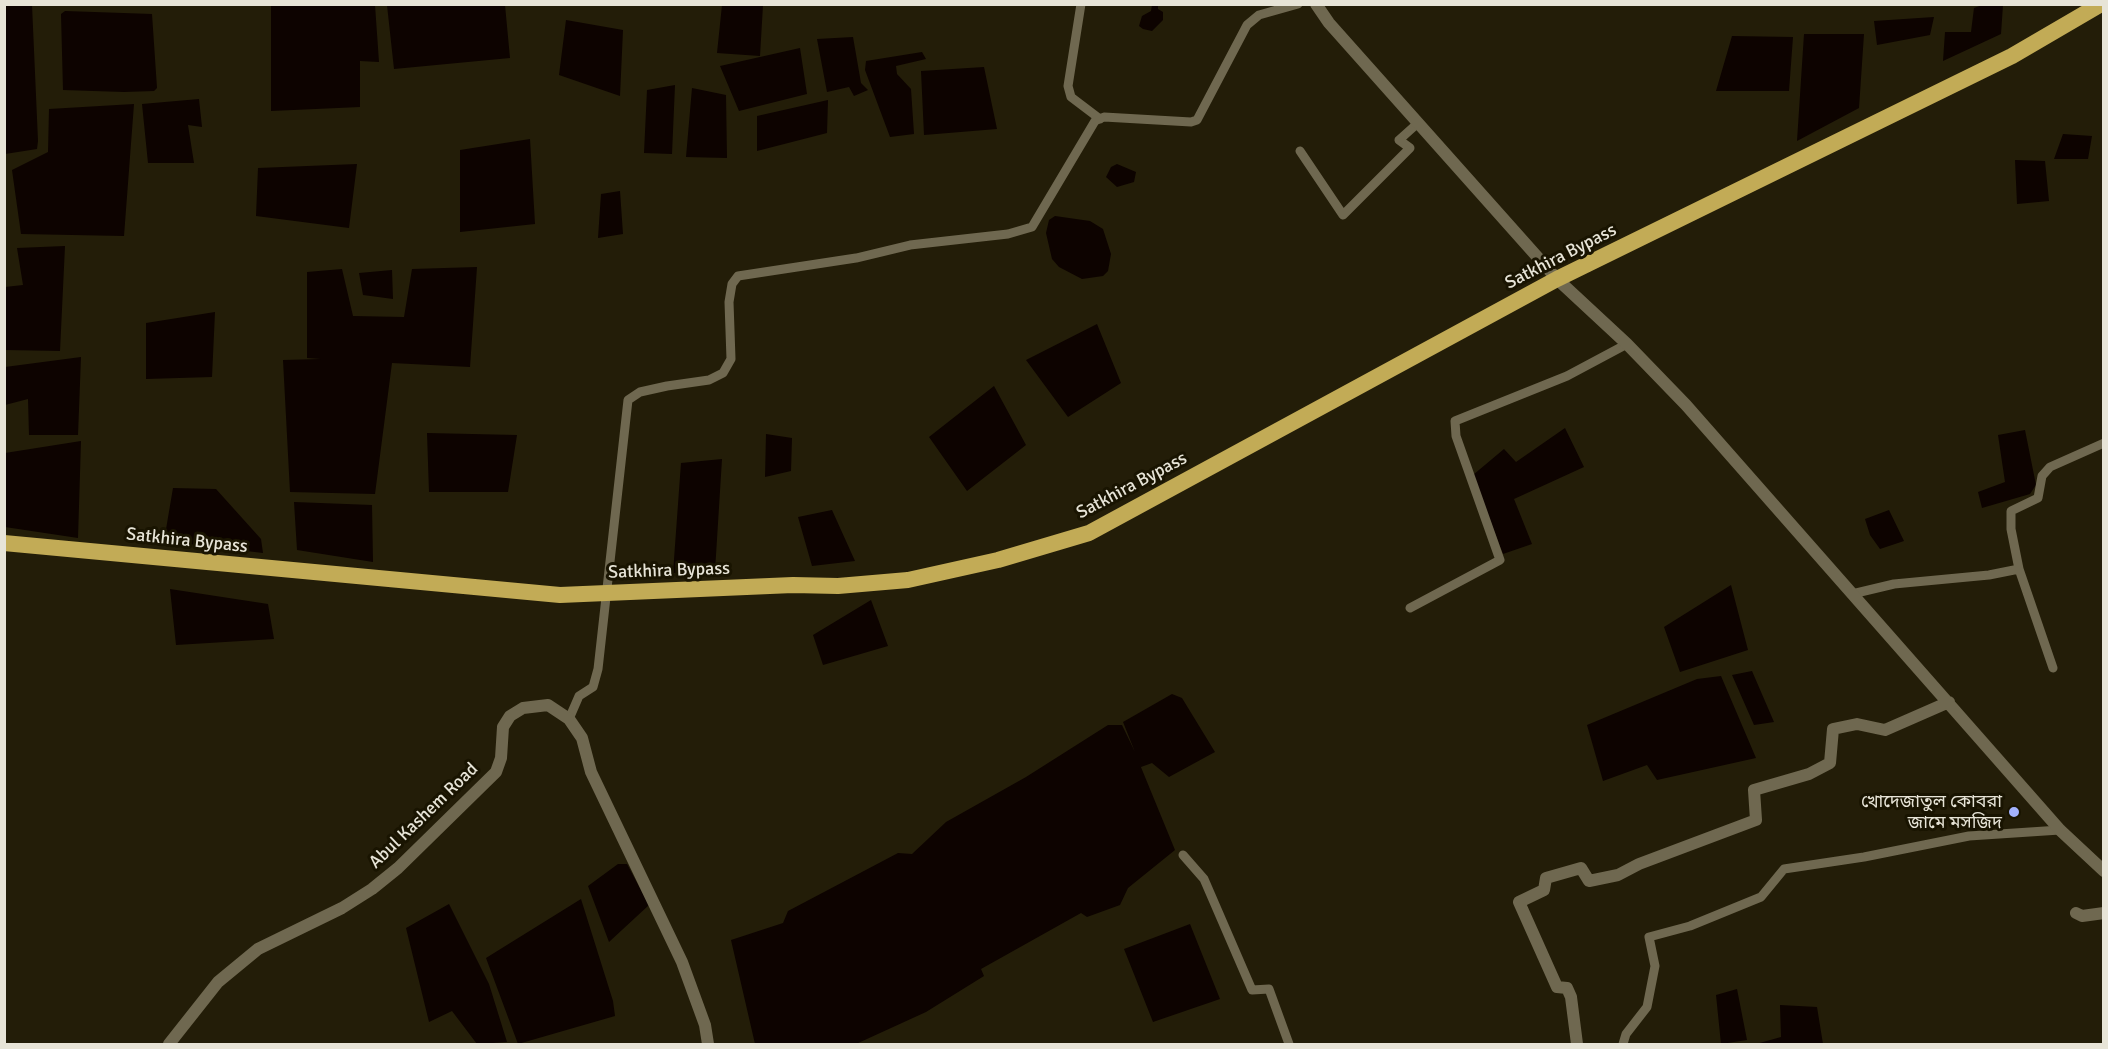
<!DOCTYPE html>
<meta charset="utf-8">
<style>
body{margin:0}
#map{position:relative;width:2108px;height:1049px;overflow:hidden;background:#231d08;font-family:Signika,sans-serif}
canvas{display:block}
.frame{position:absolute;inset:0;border:6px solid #e7e4d7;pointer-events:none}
</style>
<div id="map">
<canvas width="2108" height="1049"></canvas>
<div class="frame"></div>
</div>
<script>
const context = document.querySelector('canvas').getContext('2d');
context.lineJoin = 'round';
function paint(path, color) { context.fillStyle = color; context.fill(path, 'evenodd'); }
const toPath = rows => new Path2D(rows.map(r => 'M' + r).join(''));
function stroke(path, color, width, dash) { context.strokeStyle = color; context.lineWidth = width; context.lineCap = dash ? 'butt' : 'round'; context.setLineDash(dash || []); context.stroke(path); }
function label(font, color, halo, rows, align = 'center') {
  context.font = font + ' Signika,"Noto Sans Bengali",sans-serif'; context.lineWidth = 6; context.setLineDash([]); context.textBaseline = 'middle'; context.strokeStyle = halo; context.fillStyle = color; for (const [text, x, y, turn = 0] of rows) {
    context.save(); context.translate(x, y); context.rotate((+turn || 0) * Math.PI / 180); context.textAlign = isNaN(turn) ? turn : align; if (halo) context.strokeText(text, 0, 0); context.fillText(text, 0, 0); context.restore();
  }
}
paint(toPath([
 [1985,4,2003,5,2001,34,1943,61,1945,32,1971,32,1974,8],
 [4,5,32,5,38,141,37,149,5,154],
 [271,5,375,5,379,62,360,61,360,107,271,111],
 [387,5,505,5,510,58,394,69],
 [722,5,763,5,760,56,717,53],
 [1152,5,1158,5,1158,9,1163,12,1163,20,1152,31,1143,29,1139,26,1142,16,1151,11],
 [65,11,152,14,157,88,154,91,124,92,63,90,61,14],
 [1934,17,1930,35,1877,45,1874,21],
 [566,20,623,30,620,96,559,75],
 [1804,34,1864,34,1859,108,1797,141],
 [1732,36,1793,37,1789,91,1716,91],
 [853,37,861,83,868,90,854,96,849,87,827,92,817,39],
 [800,48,807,94,739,111,720,66],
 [922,52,926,59,896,66,897,74,911,89,914,134,890,137,865,70,866,61],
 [984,67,997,129,924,135,921,71],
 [675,85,672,154,644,153,647,90],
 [692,88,726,95,727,158,686,157],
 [199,99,202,127,188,125,194,163,148,163,142,104],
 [828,100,827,133,757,151,757,116],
 [134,104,124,236,21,234,12,170,48,152,49,109],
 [2063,134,2092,136,2088,159,2054,159],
 [530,139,535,224,460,232,460,150],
 [2015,160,2045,161,2049,201,2017,204],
 [357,164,349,228,256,216,258,168],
 [1117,164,1136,172,1134,182,1117,187,1106,177,1111,167],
 [620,191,623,234,598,238,601,194],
 [1055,216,1090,221,1103,229,1111,254,1108,271,1103,276,1082,279,1059,267,1052,259,1046,233,1049,220],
 [65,246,60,351,5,350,5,287,23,285,17,248],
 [477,267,470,367,392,363,375,494,290,492,283,360,321,359,307,358,307,272,342,269,353,316,404,317,412,269],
 [392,270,393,299,363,295,359,273],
 [215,312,212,377,146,379,146,323],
 [1097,324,1121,383,1068,417,1026,360],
 [81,357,78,435,29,435,28,399,5,405,5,367],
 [994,386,1026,445,967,491,929,437],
 [1565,428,1584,467,1514,499,1532,544,1503,554,1473,475,1504,449,1516,462],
 [2025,430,2036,485,2030,494,1982,508,1978,492,2005,482,1998,435],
 [427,433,517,435,508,492,429,492],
 [766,434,792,438,791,471,765,477],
 [81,441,78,538,5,527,5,453],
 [722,459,715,571,673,573,681,463],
 [173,488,216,489,261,539,263,553,164,541],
 [294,502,372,505,373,562,297,550],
 [832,510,855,561,812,566,798,517],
 [1889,510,1904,541,1880,549,1870,535,1865,519],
 [1731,585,1748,650,1680,672,1664,627],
 [170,589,268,604,274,639,176,645],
 [871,600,888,646,823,665,813,635],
 [1752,671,1774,722,1754,725,1732,675],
 [1721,676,1756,758,1657,780,1647,765,1603,781,1587,725,1697,679],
 [1172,694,1182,698,1215,752,1169,777,1152,763,1141,767,1136,755,1175,850,1128,888,1120,905,1087,917,1081,913,981,969,984,976,926,1012,856,1044,755,1044,731,940,783,923,788,911,898,853,912,854,946,822,1026,777,1108,725,1122,725,1135,752,1123,722],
 [618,864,627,864,649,905,609,942,588,886],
 [581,899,613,1001,615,1016,518,1044,486,958],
 [449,904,489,984,507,1042,477,1044,452,1011,429,1022,406,928],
 [1190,924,1220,999,1153,1022,1124,949],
 [1737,989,1747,1040,1721,1044,1716,995],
 [1780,1005,1817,1007,1823,1044,1756,1044,1781,1037]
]), '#0d0300');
stroke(toPath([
 [1081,4,1068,86,1071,97,1100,119],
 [1300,151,1343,215,1410,148,1399,140,1418,123],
 [1852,594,1894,584,1989,575,2019,569],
 [1410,608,1500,560,1456,436,1455,421,1567,376,1627,344],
 [2053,668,2019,569,2011,529,2011,511,2038,498,2042,476,2050,467,2104,443],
 [569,719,579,696,593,687,598,669,628,400,640,392,667,386,709,380,723,373,731,359,729,302,732,284,738,276,856,258,910,245,1008,234,1032,227,1095,121,1104,117,1191,122,1197,120,1247,25,1259,15,1298,4],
 [1183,855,1204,879,1252,990,1269,989,1289,1044],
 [1623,1044,1626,1034,1647,1007,1655,966,1649,937,1690,926,1761,897,1784,869,1864,857,1969,836,2060,830]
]), '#6f6850', 9);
stroke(toPath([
 [1316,4,1329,23,1557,279,1627,344,1686,405,2060,830,2104,871],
 [2076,913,2082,916,2104,913],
 [169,1044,218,982,258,949,342,908,372,889,398,868,496,772,501,758,503,727,510,716,523,708,548,705,569,719,582,738,591,772,682,962,705,1025,708,1044],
 [1577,1044,1571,997,1567,988,1557,987,1519,902,1544,890,1546,878,1581,868,1589,881,1618,875,1639,864,1756,820,1754,790,1809,774,1830,763,1833,729,1857,724,1885,730,1949,702]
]), '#6f6850', 12);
stroke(toPath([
 [4,543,560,595,793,585,838,586,908,580,998,560,1089,533,1557,279,2012,56,2101,4]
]), '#c2ab56', 16);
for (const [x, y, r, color] of [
 [2014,812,6,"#a3b2fd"]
]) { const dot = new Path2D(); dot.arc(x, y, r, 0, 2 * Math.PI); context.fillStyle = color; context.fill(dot); stroke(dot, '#191401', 2); }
label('18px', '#e7e4d7', '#191401', [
 ["Satkhira Bypass",1561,257,-27],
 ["Satkhira Bypass",1132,486,-28],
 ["Satkhira Bypass",187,541,6],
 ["Satkhira Bypass",669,571,-2],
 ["Abul Kashem Road",424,816,-44]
]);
label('18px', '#e7e4d7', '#191401', [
 ["খোদেজাতুল কোবরা",2002,802],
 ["জামে মসজিদ",2002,823]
], 'right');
</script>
